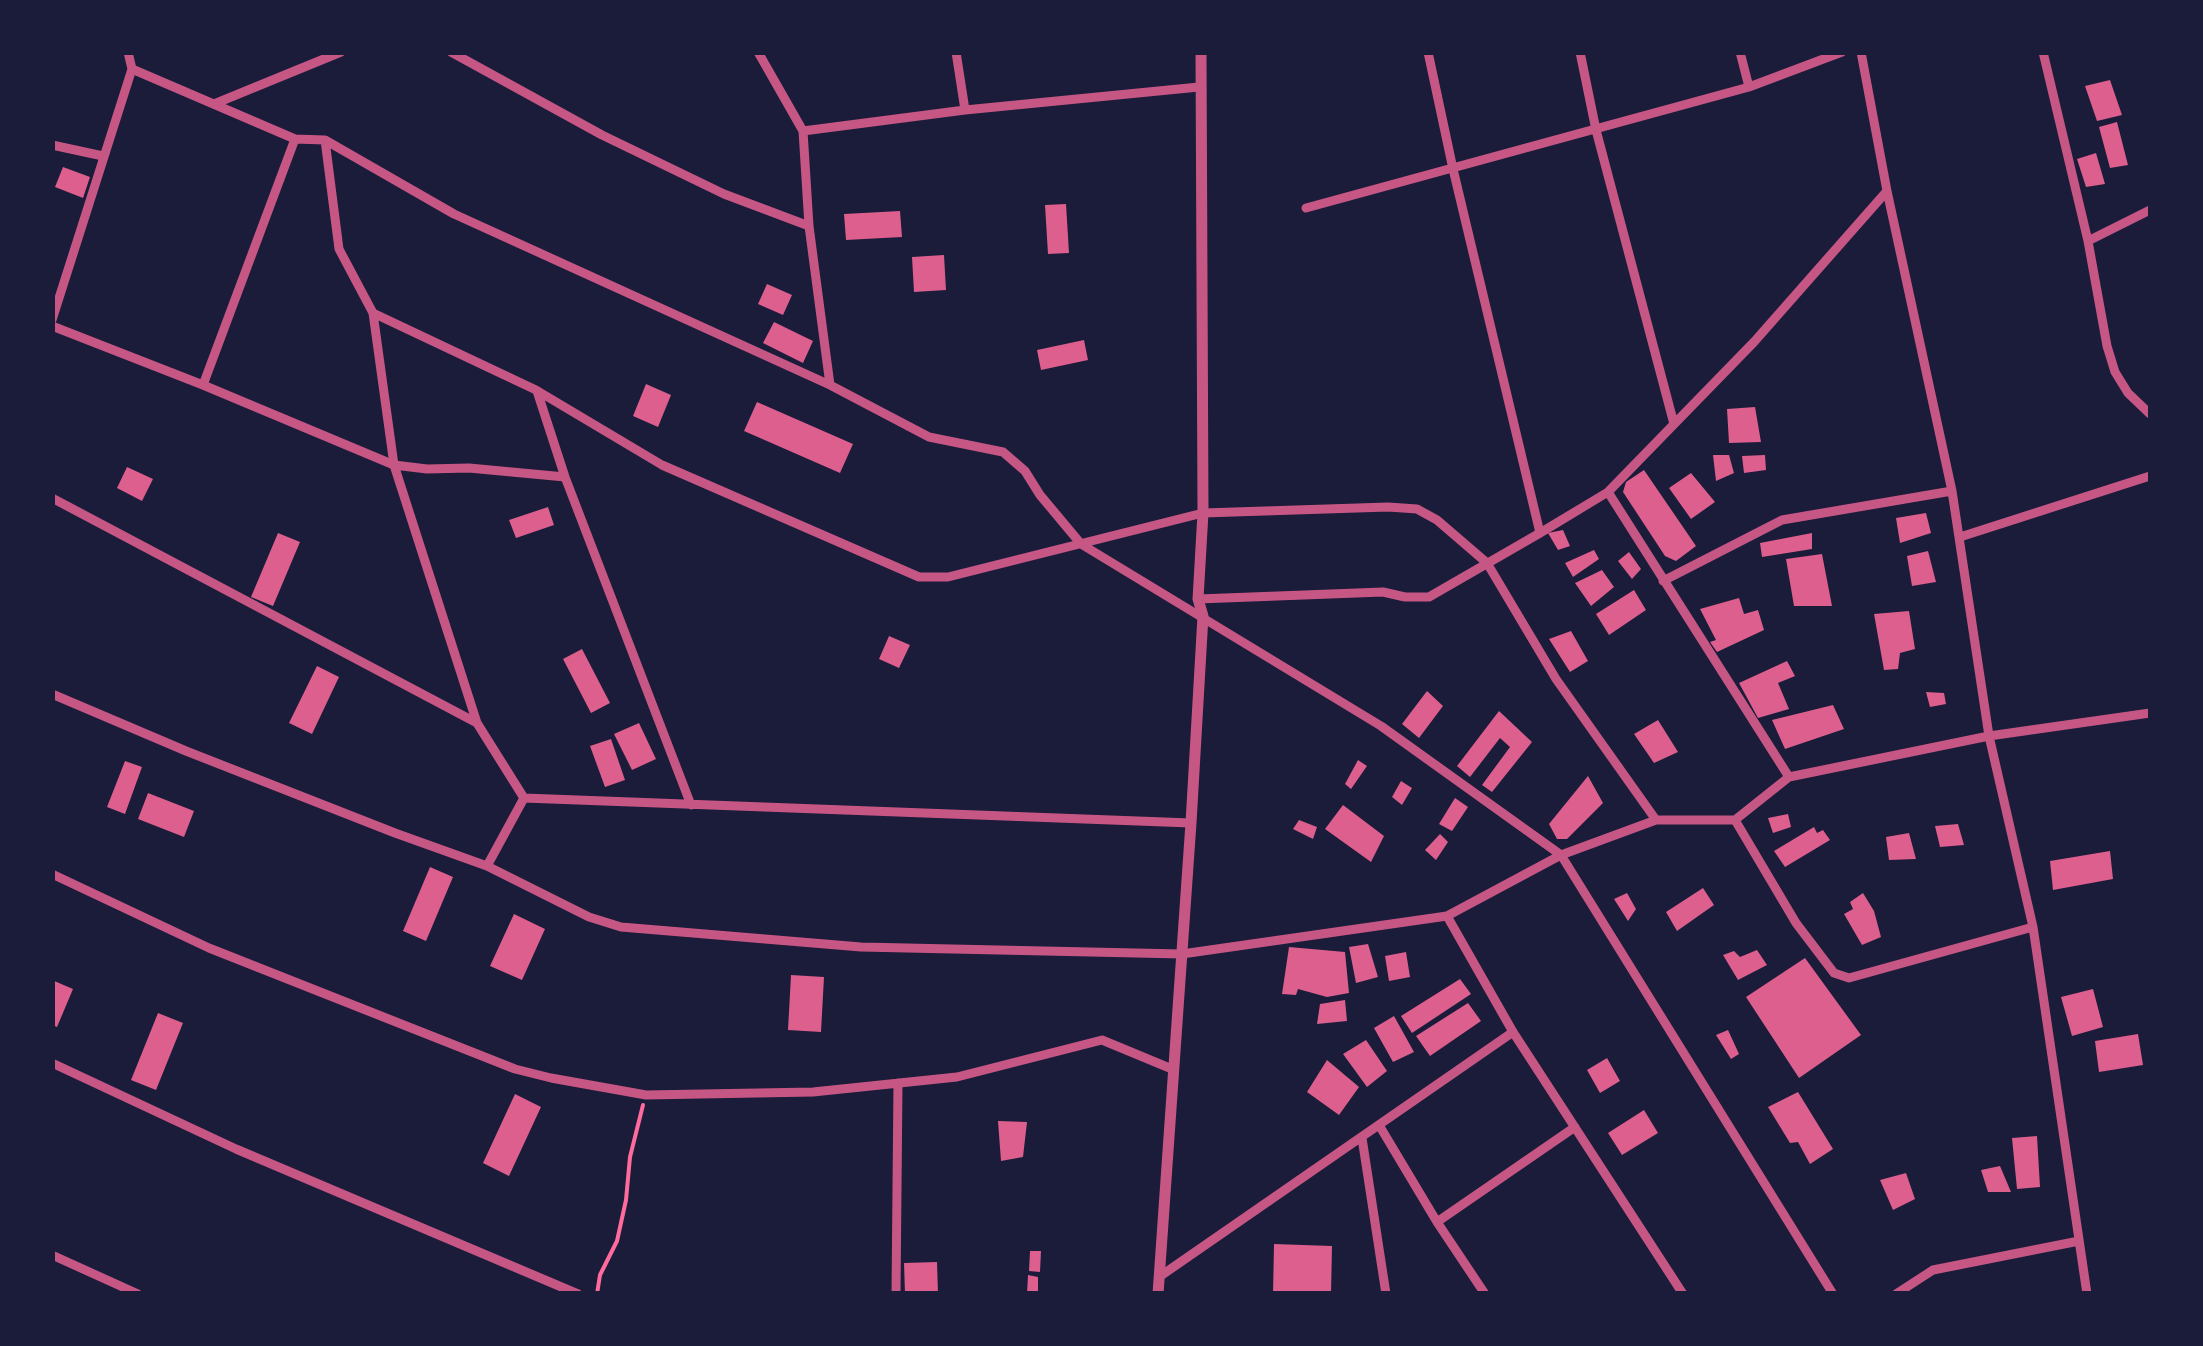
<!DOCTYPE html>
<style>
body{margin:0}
#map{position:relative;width:2203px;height:1346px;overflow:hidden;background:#1b1b3a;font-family:"Fira Sans",sans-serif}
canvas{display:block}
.frame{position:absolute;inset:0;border:55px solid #1b1b3a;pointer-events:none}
</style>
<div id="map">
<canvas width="2203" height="1346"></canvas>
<div class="frame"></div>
</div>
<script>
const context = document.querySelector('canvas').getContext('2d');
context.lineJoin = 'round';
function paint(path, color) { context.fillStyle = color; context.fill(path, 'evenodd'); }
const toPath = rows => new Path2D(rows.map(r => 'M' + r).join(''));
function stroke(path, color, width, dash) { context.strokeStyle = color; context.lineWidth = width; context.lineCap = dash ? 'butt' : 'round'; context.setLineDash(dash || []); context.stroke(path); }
paint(toPath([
 [2110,80,2122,115,2097,121,2085,86],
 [2117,122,2128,165,2110,168,2099,127],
 [2096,153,2105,184,2086,187,2077,159],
 [63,167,90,177,83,198,55,187],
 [1066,204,1069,253,1048,254,1045,205],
 [900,211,902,237,846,240,844,214],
 [944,255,946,290,914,292,912,257],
 [767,284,792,295,783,315,758,304],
 [774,322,813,341,803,363,763,343],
 [1084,340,1088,360,1041,370,1037,350],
 [646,384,671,395,658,427,633,416],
 [757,402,853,444,840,473,744,431],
 [1755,407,1761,442,1729,443,1727,409],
 [1713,455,1729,455,1734,473,1716,481],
 [1765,455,1766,470,1744,473,1742,456],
 [127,467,153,479,142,501,117,488],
 [1644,470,1696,546,1676,561,1665,556,1623,492,1626,482],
 [1691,473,1715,502,1691,519,1669,488],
 [548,507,554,525,516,538,509,520],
 [1926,513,1931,533,1900,543,1896,518],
 [1563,530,1570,546,1558,550,1548,533],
 [278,533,300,542,273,606,251,597],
 [1812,533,1812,549,1762,557,1760,543],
 [1594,550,1599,559,1573,577,1565,563],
 [1928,551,1936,582,1912,586,1907,556],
 [1629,552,1641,569,1632,579,1618,561],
 [1822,554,1832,606,1794,606,1786,559],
 [1602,570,1614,587,1591,606,1575,583],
 [1634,590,1646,610,1609,635,1596,614],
 [1739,598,1744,614,1758,610,1764,630,1717,652,1710,642,1716,640,1700,609],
 [1909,611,1915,649,1900,653,1898,669,1884,670,1874,614],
 [1571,631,1588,661,1570,672,1549,639],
 [889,636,910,645,899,668,879,659],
 [582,649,610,703,591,713,563,659],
 [1787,661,1795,676,1778,683,1789,709,1758,718,1739,683],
 [317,666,339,677,312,734,289,723],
 [1427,691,1443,706,1419,738,1402,724],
 [1926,692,1944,693,1946,704,1930,707],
 [1833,705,1844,729,1785,749,1772,720],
 [1499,711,1532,742,1492,792,1482,785,1510,747,1500,738,1470,777,1457,766],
 [1658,720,1678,752,1654,763,1634,734],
 [639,723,656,759,632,770,614,734],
 [611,739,625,780,605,787,590,746],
 [1358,760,1367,766,1351,789,1345,784],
 [125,761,142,767,125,814,107,807],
 [1588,776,1603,803,1567,839,1557,839,1549,824],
 [1401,781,1412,788,1402,805,1392,797],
 [148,793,194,811,184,837,138,819],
 [1455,798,1468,807,1452,831,1439,824],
 [1343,805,1384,836,1371,862,1325,829],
 [1788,814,1791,827,1773,833,1768,818],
 [1299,820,1317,827,1313,839,1293,829],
 [1958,824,1964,845,1940,847,1935,826],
 [1814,827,1817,833,1823,830,1830,840,1785,867,1774,851],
 [1909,833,1916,859,1889,860,1886,837],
 [1440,834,1448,842,1436,860,1425,850],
 [2110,851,2113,879,2053,890,2050,861],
 [430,867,453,877,426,941,403,931],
 [1703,888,1714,905,1677,931,1666,912],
 [1627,893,1636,909,1628,921,1614,899],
 [1863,893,1874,911,1881,937,1862,945,1844,914,1853,909,1850,902],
 [514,914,545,929,522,980,490,966],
 [1368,944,1378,977,1356,983,1349,947],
 [1289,947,1345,952,1349,993,1327,997,1298,989,1296,995,1282,994],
 [1757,950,1767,965,1738,980,1723,955,1734,951,1740,957],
 [1406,952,1410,977,1389,981,1385,956],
 [1805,958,1861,1035,1799,1078,1746,997],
 [791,975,824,977,821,1032,788,1030],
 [1460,979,1471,994,1412,1033,1401,1016],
 [52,980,73,989,57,1027,52,1025],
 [2093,989,2103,1027,2072,1036,2061,997],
 [1345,1000,1347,1021,1317,1024,1320,1004],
 [1468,1003,1481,1021,1430,1056,1416,1036],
 [158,1013,183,1023,156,1090,131,1080],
 [1394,1016,1414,1052,1393,1062,1374,1028],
 [1728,1030,1739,1054,1731,1059,1716,1035],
 [2138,1034,2143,1065,2099,1072,2095,1041],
 [1366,1040,1387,1071,1367,1087,1343,1054],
 [1607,1058,1620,1081,1600,1093,1587,1070],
 [1327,1060,1359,1087,1339,1115,1307,1092],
 [1798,1092,1833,1149,1810,1164,1798,1142,1790,1143,1768,1107],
 [515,1094,541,1107,509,1176,483,1163],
 [1644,1110,1658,1133,1622,1155,1608,1133],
 [998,1121,1027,1122,1023,1157,1001,1161],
 [2037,1136,2040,1187,2017,1189,2012,1138],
 [2000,1166,2011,1192,1988,1192,1981,1170],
 [1906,1173,1915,1199,1893,1210,1880,1180],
 [1274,1244,1332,1246,1331,1294,1273,1294],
 [1030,1251,1041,1251,1040,1272,1029,1271],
 [937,1262,938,1294,905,1294,904,1263],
 [1028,1275,1038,1277,1038,1294,1027,1294]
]), '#dd5f8e');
stroke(toPath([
 [597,1294,600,1275,617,1241,626,1200,630,1157,643,1105]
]), '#ff6b9d', 4);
stroke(toPath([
 [451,52,602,135,724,194,809,226],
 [758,52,803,131,809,226,830,385],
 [956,52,965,110],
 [1428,52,1453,169,1540,533],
 [1580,52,1596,130,1674,424],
 [1740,52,1749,87],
 [1861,52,1887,191,1952,491,1989,736,2033,927,2087,1294],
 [2043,52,2088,241,2107,346,2115,372,2128,393,2150,414],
 [132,69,295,139,325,140,454,214,830,385,929,437,1003,452,1025,471,1040,495,1081,544,1381,726,1561,855,1833,1294],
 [214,104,341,52],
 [803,131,965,110,1199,87],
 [325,140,339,249,373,313,394,465,477,723,524,798],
 [52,145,103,156],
 [1306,208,1749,87,1842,52],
 [2088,241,2150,210],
 [373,313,536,390,662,465,919,577,948,577,1203,513,1388,507,1417,509,1437,520,1487,563,1556,679,1656,820],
 [52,320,132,69,128,52],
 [52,326,203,385,394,465,427,469,469,468,565,477],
 [203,385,295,139],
 [537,391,565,477,691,805],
 [1608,492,1789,777],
 [52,498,477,723],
 [1960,537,2150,476],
 [1663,581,1782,520,1952,491],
 [1198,599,1383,592,1405,597,1429,597,1540,533,1608,492,1754,342,1887,191],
 [52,694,186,751,395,833,487,866,589,917,621,927,861,947,1182,954,1447,916,1561,855,1656,820,1735,820,1789,777,1989,736,2150,713],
 [524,798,1191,823],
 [1735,820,1796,923,1834,973,1849,978,2033,927],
 [487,866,524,798],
 [52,874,209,948,515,1069,551,1078,646,1095,813,1092,957,1077,1102,1040,1172,1069],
 [1447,916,1513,1032,1683,1294],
 [52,1063,236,1149,578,1294],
 [1379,1125,1437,1222,1485,1294],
 [1362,1138,1386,1294],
 [1437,1222,1575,1127],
 [52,1255,138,1294],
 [1159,1277,1513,1032],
 [896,1294,898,1083],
 [1896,1294,1933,1270,2079,1241]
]), '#c65784', 9);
stroke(toPath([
 [1158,1294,1191,823,1203,616,1198,599,1203,513,1201,52]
]), '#c65784', 11);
</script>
